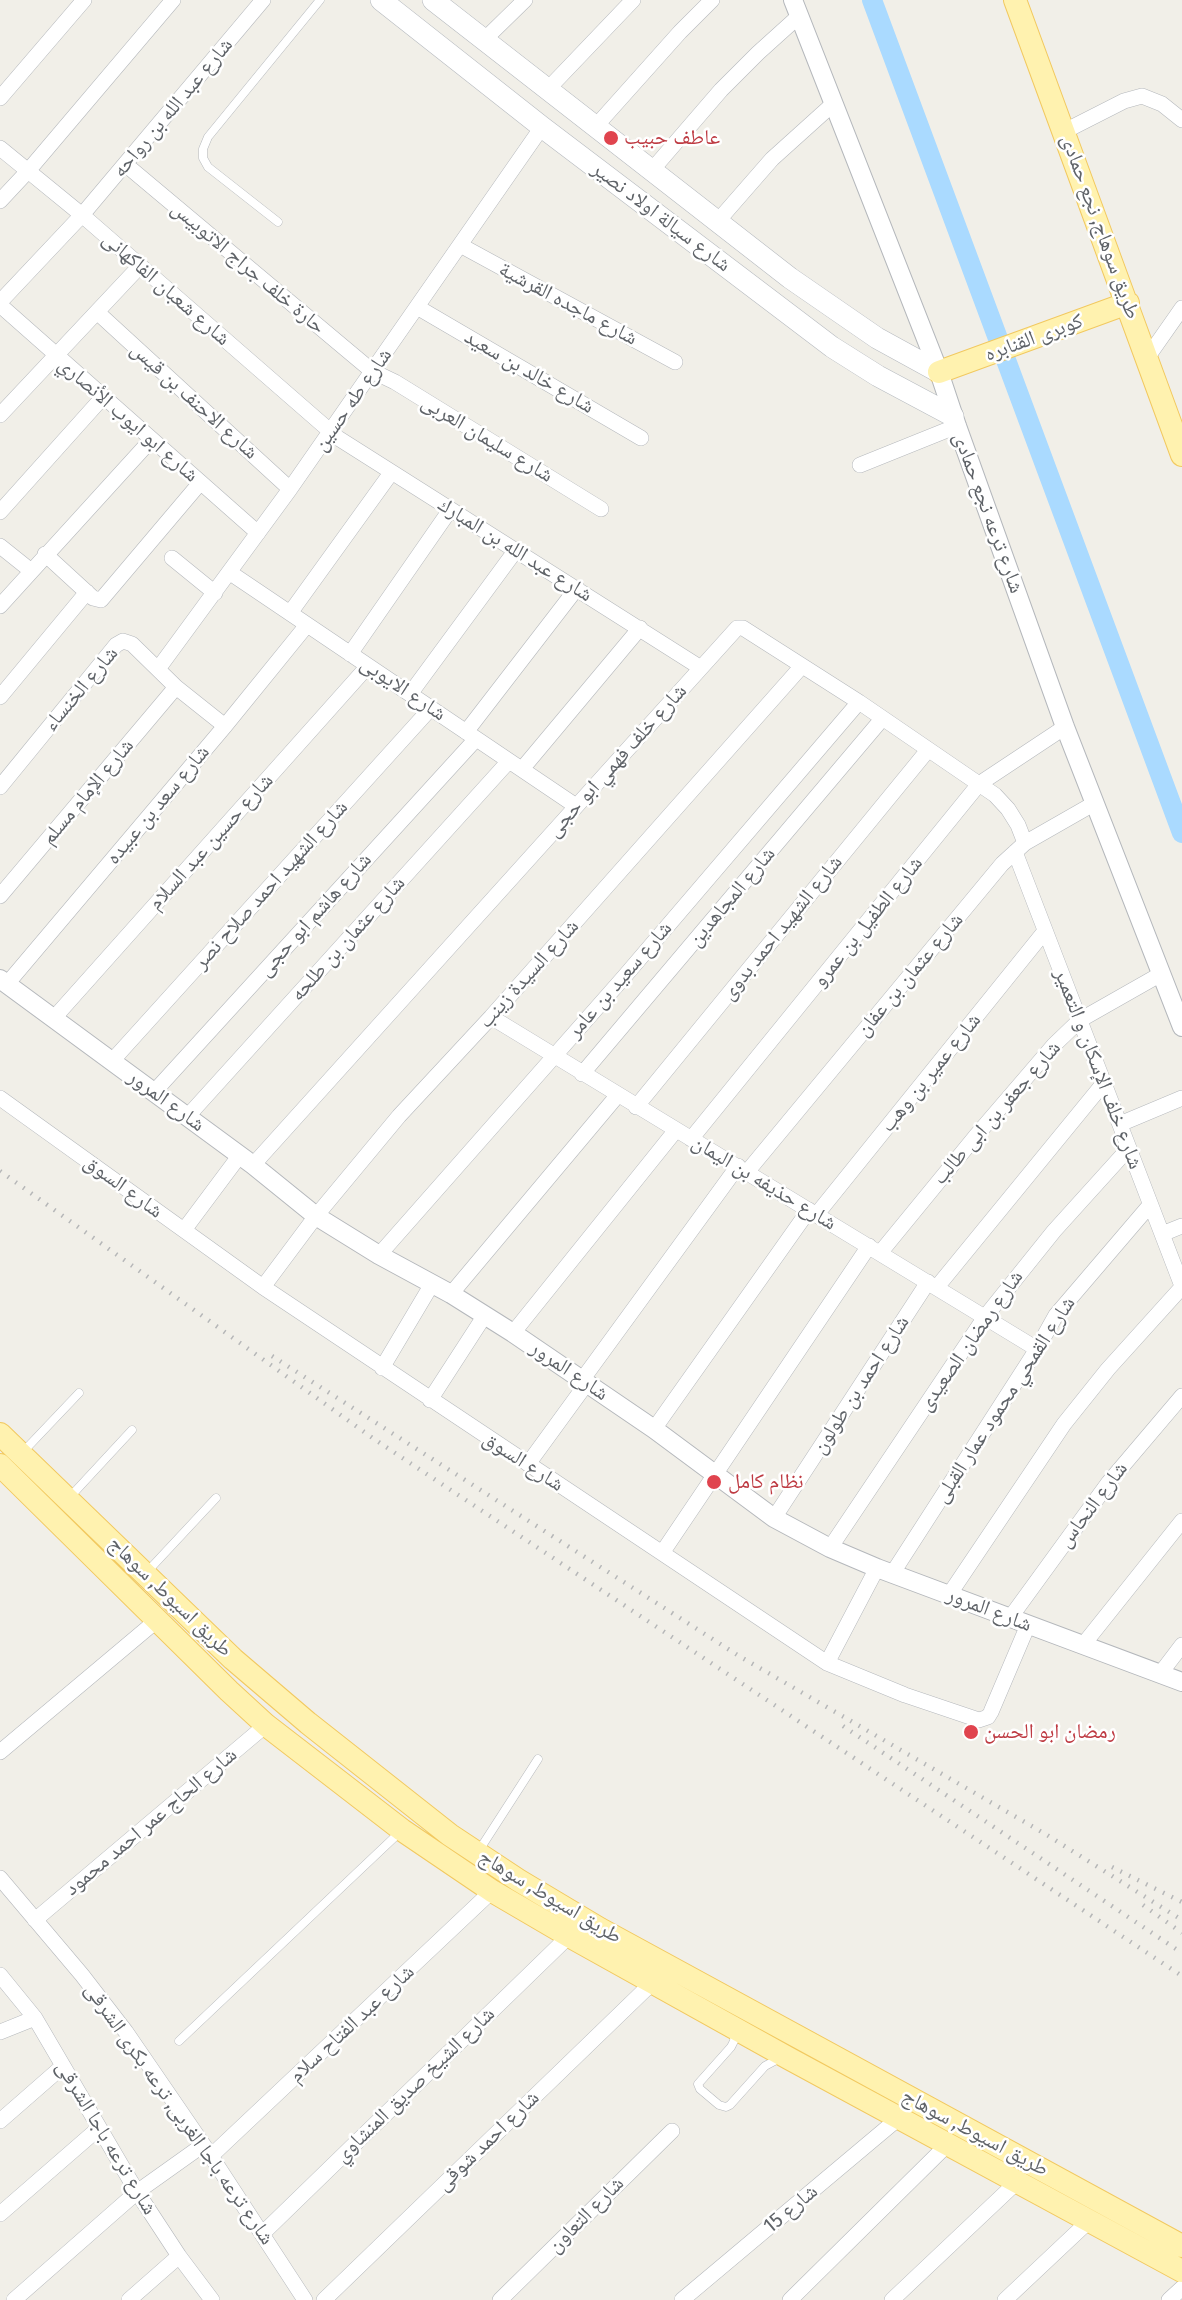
<!DOCTYPE html>
<meta charset="utf-8">
<style>
body{margin:0}
canvas{display:block;background:#f1efe8}
</style>
<canvas width="1182" height="2300"></canvas>
<script>
const context = document.querySelector('canvas').getContext('2d');
context.lineJoin = 'round';
const toPath = rows => new Path2D(rows.map(r => 'M' + r).join(''));
function stroke(path, color, width, dash) { context.strokeStyle = color; context.lineWidth = width; context.lineCap = dash ? 'butt' : 'round'; context.setLineDash(dash || []); context.stroke(path); }
function label(font, color, halo, rows, align = 'center') {
  context.font = font + ' "Fira Sans Condensed","Noto Naskh Arabic",sans-serif'; context.lineWidth = 5; context.setLineDash([]); context.textBaseline = 'middle'; context.strokeStyle = halo; context.fillStyle = color; for (const [text, x, y, turn = 0] of rows) {
    context.save(); context.translate(x, y); context.rotate((+turn || 0) * Math.PI / 180); context.textAlign = isNaN(turn) ? turn : align; if (halo) context.strokeText(text, 0, 0); context.fillText(text, 0, 0); context.restore();
  }
}
stroke(toPath([
 [872,0,1182,833]
]), '#aadaff', 20);
const service = toPath([
 [278,222,208,167,203,158,203,149,208,137,320,0],
 [22,1453,79,1393],
 [69,1498,132,1430],
 [146,1573,216,1498],
 [478,1852,538,1759],
 [735,2031,734,2041,731,2047,698,2084,700,2089,719,2105,726,2107,730,2105,765,2066,778,2059],
 [179,2041,400,1832]
]);
const minor = toPath([
 [484,40,525,0],
 [548,89,633,0],
 [0,98,84,0],
 [596,126,680,32,712,0],
 [1065,131,1124,101,1142,96,1162,104,1182,120],
 [0,148,82,215,338,438,701,668],
 [125,164,372,371,395,382,601,509],
 [652,170,721,90,758,53,799,16],
 [0,201,28,171,173,0],
 [717,222,772,159,833,104],
 [460,245,675,362],
 [0,302,82,215,263,0],
 [0,305,258,533],
 [417,307,641,438],
 [97,312,290,489],
 [1147,358,1182,308],
 [0,415,139,267],
 [860,465,957,426],
 [0,512,103,397],
 [0,546,30,570],
 [45,554,93,598,101,600,200,483],
 [172,558,215,593],
 [229,572,576,806],
 [0,606,151,440],
 [290,613,391,473],
 [350,654,450,510],
 [158,669,290,489,542,127],
 [410,694,516,550],
 [0,697,87,592],
 [466,732,577,588],
 [522,769,640,628],
 [0,787,116,645,123,641,132,644,176,687,225,726],
 [1015,852,1182,1286],
 [0,896,176,687],
 [7,984,225,726,307,625],
 [491,1017,1037,1349],
 [54,1018,368,666],
 [112,1061,431,708],
 [582,1074,882,719],
 [154,1092,476,739],
 [0,1098,263,1287,827,1663,905,1695,979,1720,988,1717,991,1712,1028,1625],
 [636,1107,928,750],
 [187,1117,509,761],
 [1120,1124,1182,1098],
 [691,1139,979,784,1065,727],
 [253,1165,737,628,743,628,859,702,995,795,1008,809,1018,825,1025,843],
 [747,1172,1002,864,1025,843,1095,803],
 [817,1214,1045,931],
 [184,1230,240,1155],
 [1162,1234,1182,1226],
 [880,1253,975,1137,1054,1045,1080,1020,1161,974],
 [379,1255,624,977,859,702],
 [263,1287,316,1216,399,1116,491,1017,802,666],
 [937,1287,1103,1084],
 [451,1294,617,1096],
 [513,1333,676,1130],
 [382,1368,432,1284],
 [582,1380,738,1166],
 [430,1400,485,1315],
 [654,1429,809,1210],
 [528,1464,587,1383],
 [774,1518,928,1282],
 [830,1548,985,1317,1054,1231,1129,1148],
 [662,1553,869,1246],
 [892,1574,1037,1349,1056,1315,1150,1205],
 [949,1595,1064,1424,1108,1369,1182,1287],
 [1010,1618,1109,1482,1182,1396],
 [1083,1645,1182,1521],
 [827,1663,877,1568],
 [1160,1674,1182,1645],
 [0,1752,156,1621],
 [0,1878,82,1975,126,2032,211,2156,305,2300],
 [35,1920,266,1725],
 [0,1975,35,2018,137,2192,179,2256,212,2300],
 [0,2032,35,2018],
 [0,2121,63,2066],
 [211,2156,492,1891],
 [0,2214,99,2128],
 [262,2234,569,1936],
 [14,2300,137,2192,203,2145],
 [129,2300,179,2256],
 [324,2300,652,1983],
 [500,2300,672,2131],
 [682,2300,900,2117],
 [790,2300,949,2143],
 [892,2300,1018,2181],
 [1005,2300,1090,2220],
 [1169,2300,1182,2288]
]);
const tertiary = toPath([
 [793,0,939,372,957,426,1065,727,1182,1027],
 [0,979,253,1165,316,1216,379,1255,451,1294,513,1333,654,1429,774,1518,830,1548,877,1568,1182,1682]
]);
const secondary = toPath([
 [381,0,542,127,832,347,878,376,953,416],
 [433,0,790,278,877,338,939,372]
]);
const primary = toPath([
 [1015,0,1182,455],
 [939,372,1128,303],
 [0,1434,233,1659,308,1723,450,1835,518,1880,600,1929,1182,2246],
 [0,1465,229,1691,266,1725,402,1830,492,1891,569,1936,790,2059,1182,2271]
]);
stroke(service, '#b5b8bc', 9);
stroke(minor, '#b5b8bc', 16);
stroke(tertiary, '#b5b8bc', 20);
stroke(secondary, '#b6babf', 22);
stroke(primary, '#f2c960', 24);
stroke(service, '#fff', 8);
stroke(minor, '#fff', 15);
stroke(tertiary, '#fff', 18);
stroke(secondary, '#fff', 21);
stroke(primary, '#fff2af', 22);
stroke(toPath([
 [0,1171,374,1439,1182,1976],
 [272,1356,739,1656,1047,1835,1182,1920],
 [843,1726,1182,1953],
 [1112,1867,1182,1902],
 [1143,1905,1182,1933]
]), '#b6b7b8', 4.5, [1.5, 8]);
for (const [x, y, r, color] of [
 [611,138,8,"#e0444e"],
 [714,1482,8,"#e0444e"],
 [971,1732,8,"#e0444e"]
]) { const dot = new Path2D(); dot.arc(x, y, r, 0, 2 * Math.PI); context.fillStyle = color; context.fill(dot); stroke(dot, '#fff', 2); }
label('21px', '#5f6368', '#fff', [
 ["شارع عبد الله بن رواحه",173,108,-50],
 ["شارع سيالة اولاد نصير",661,217,37],
 ["طريق سوهاج, نجع حمادى",1100,227,70],
 ["حارة خلف جراج الاتوبيس",248,268,40],
 ["شارع شعبان الفاكهانى",166,289,41],
 ["شارع ماجده القرشية",568,304,28],
 ["كوبرى القنابره",1034,338,-20],
 ["شارع خالد بن سعيد",529,372,30],
 ["شارع طه حسين",353,400,-55],
 ["شارع الاحنف بن قيس",194,401,42],
 ["شارع ابو ايوب الأنصاري",128,420,41],
 ["شارع سليمان العربى",487,439,31],
 ["شارع ترعه نجع حمادى",988,513,70],
 ["شارع عبد الله بن المبارك",515,550,32],
 ["شارع الخنساء",81,689,-50],
 ["شارع الايوبى",403,689,34],
 ["شارع خلف فهمي ابو حجى",617,761,-48],
 ["شارع الإمام مسلم",88,792,-50],
 ["شارع سعد بن عبيده",158,805,-50],
 ["شارع حسين عبد السلام",211,842,-48],
 ["شارع الشهيد احمد صلاح نصر",271,885,-48],
 ["شارع المجاهدين",732,897,-50],
 ["شارع هاشم ابو حجى",315,915,-48],
 ["شارع الطفيل بن عمرو",868,922,-51],
 ["شارع الشهيد احمد بدوى",782,928,-51],
 ["شارع عثمان بن طلحه",348,939,-48],
 ["شارع السيدة زينب",529,974,-48],
 ["شارع عثمان بن عفان",910,975,-50],
 ["شارع سعيد بن عامر",620,980,-49],
 ["شارع خلف الإسكان و التعمير",1098,1069,69],
 ["شارع عمير بن وهب",931,1073,-51],
 ["شارع المرور",166,1101,36],
 ["شارع جعفر بن ابى طالب",997,1113,-49],
 ["شارع حذيفه بن اليمان",764,1183,31],
 ["شارع السوق",123,1187,36],
 ["شارع رمضان الصعيدى",971,1341,-55],
 ["شارع المرور",569,1371,34],
 ["شارع احمد بن طولون",861,1385,-57],
 ["شارع القمحي محمود عمار القبلى",1005,1400,-57],
 ["شارع السوق",523,1462,33],
 ["شارع النحاس",1093,1505,-53],
 ["طريق اسيوط, سوهاج",170,1597,44],
 ["شارع المرور",989,1610,21],
 ["شارع الحاج عمر احمد محمود",151,1822,-40],
 ["طريق اسيوط, سوهاج",550,1897,31],
 ["شارع عبد الفتاح سلام",352,2024,-43],
 ["شارع الشيخ صديق المنشاوي",415,2085,-44],
 ["شارع ترعه باجا الغربى, ترعه بكرى الشرقى",179,2114,55],
 ["طريق اسيوط, سوهاج",975,2133,28],
 ["شارع ترعه باجا الشرقى",106,2138,59],
 ["شارع احمد شوقى",488,2141,-44],
 ["شارع 15",791,2209,-40],
 ["شارع التعاون",586,2215,-45]
]);
label('21px', '#be3a42', '#fff', [
 ["عاطف حبيب",624,138],
 ["نظام كامل",728,1482],
 ["رمضان ابو الحسن",984,1732]
], 'left');
</script>
